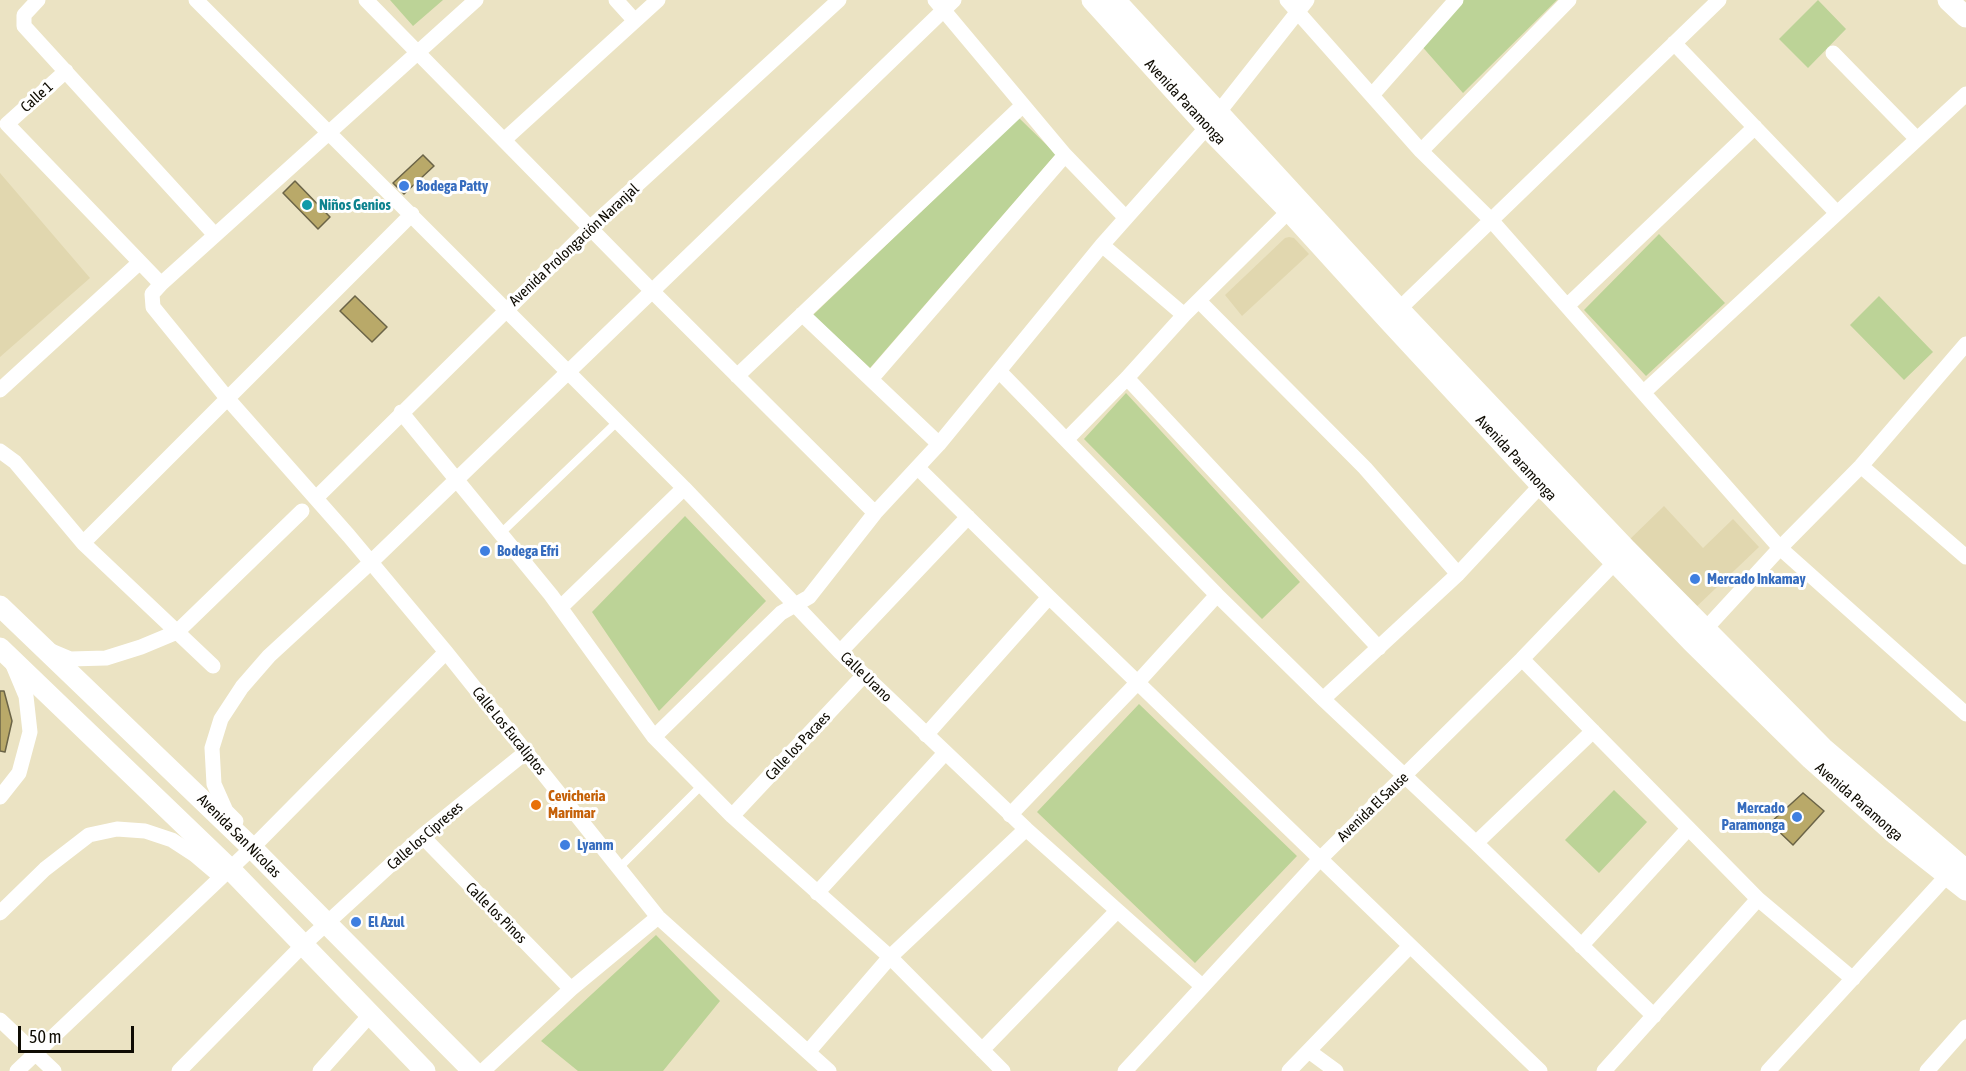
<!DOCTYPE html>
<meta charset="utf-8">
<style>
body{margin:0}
#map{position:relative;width:1966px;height:1071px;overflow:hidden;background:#ebe3c3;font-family:"Asap Condensed",sans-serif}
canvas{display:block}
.scale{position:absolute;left:18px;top:1026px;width:116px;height:27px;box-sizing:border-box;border:3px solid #0f0c03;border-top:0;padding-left:8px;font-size:18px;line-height:21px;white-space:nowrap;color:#0f0c03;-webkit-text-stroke:4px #fff;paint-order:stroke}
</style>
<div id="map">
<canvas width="1966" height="1071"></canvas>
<div class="scale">50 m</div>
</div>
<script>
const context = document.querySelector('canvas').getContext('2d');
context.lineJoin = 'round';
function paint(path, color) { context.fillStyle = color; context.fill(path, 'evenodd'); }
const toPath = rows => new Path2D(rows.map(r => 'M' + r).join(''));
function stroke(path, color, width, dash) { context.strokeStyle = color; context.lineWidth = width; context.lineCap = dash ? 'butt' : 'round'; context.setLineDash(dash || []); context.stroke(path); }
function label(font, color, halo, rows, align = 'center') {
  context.font = font + ' "Asap Condensed",sans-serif'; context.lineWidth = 6; context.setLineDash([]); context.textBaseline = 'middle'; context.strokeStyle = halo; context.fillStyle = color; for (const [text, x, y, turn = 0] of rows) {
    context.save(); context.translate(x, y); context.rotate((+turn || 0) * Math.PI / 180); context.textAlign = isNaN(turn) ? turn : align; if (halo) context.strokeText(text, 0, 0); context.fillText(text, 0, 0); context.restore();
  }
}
paint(toPath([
 [0,173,90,278,0,357],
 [1289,237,1294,238,1309,254,1242,316,1225,295,1285,238],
 [1664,506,1703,548,1733,519,1759,547,1693,610,1628,541]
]), '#e1d7af');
paint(toPath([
 [390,0,443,0,413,26],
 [1458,0,1557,0,1463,93,1419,43],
 [1818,0,1846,29,1808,68,1779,39],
 [1019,118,1056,154,870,368,813,315],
 [1659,234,1725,303,1646,376,1584,310],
 [1879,296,1933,352,1904,380,1850,325],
 [1126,393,1300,582,1262,619,1084,439],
 [685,516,766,601,659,711,592,612],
 [1139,704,1297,856,1195,963,1037,812],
 [1614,790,1647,822,1599,873,1565,840],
 [656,935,720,1001,663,1071,578,1071,541,1041]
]), '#bcd397');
const building = toPath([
 [423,155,434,166,404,194,393,183,423,155],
 [295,181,330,217,318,229,283,193,295,181],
 [355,296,387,327,372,342,340,311,355,296],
 [0,691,4,691,12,721,5,752,0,751,0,691],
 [1803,793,1824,811,1793,845,1770,823,1803,793]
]);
paint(building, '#b9a969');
stroke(building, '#6b6447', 1.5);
stroke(toPath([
 [500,534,618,421],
 [619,868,702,785]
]), '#fff', 8);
stroke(toPath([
 [38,0,24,15,24,26,215,235],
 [196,0,684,488,840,652,1026,829,1202,986],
 [366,0,652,291,875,513],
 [476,0,161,284,152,294,153,307,227,398,349,536,446,652,658,917,829,1071],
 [616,0,635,21],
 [935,0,1065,155,1126,218],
 [1287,0,1421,151,1491,220,1780,548,1966,714],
 [1674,43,1837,213],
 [1833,53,1917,139],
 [66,71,7,124,161,284],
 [1373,94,1456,0],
 [504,140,658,0],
 [1421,151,1569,0],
 [1102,245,1184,315],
 [1199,301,1365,468,1458,574],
 [1567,306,1755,127],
 [802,314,939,444],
 [1393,315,1719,0],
 [999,371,1217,595,1323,699,1476,843,1654,1016],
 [737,376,1023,105],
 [1127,378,1379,648],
 [871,379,1065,155],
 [0,390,140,262],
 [1644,392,1966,94],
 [401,412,551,595,654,737,732,816,890,957,1003,1071],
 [1067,439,1127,378,1184,315,1295,205],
 [0,451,15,462,83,543,213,666],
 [1861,466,1966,557],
 [918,468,1049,597,1540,1071],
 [316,498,591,227,839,0],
 [83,543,412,214],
 [561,607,684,488],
 [1699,636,1780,548,1861,466,1966,344],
 [51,651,70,659,106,658,141,647,177,632,302,511],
 [840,652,968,517],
 [1522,659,1758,899,1853,979],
 [1323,699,1458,574,1541,485],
 [926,735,1049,597],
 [654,737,781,613,809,597,875,513,939,444,1102,245,1207,127,1307,0],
 [0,797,19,773,30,732,26,696,13,665],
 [1010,815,1138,682,1217,595],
 [732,816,864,675],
 [236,821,226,811,214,784,212,748,221,719,242,687,269,656,370,563,954,0],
 [422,836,571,989],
 [1476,843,1593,731],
 [817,893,945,753],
 [0,913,45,869,89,835,117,829,145,831,172,840,195,855,221,877],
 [1581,946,1688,829],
 [0,1020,54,1071],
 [982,1050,1117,911],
 [808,1052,890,957,1026,829],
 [1310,1052,1336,1071],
 [17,1071,252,848,446,652],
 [179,1071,303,945,422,836,526,752],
 [320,1071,370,1015],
 [483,1071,571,989,658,917],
 [1125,1071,1320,859,1522,659,1621,556],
 [1289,1071,1410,946],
 [1604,1071,1758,899],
 [1768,1071,1954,868],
 [1927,1071,1966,1027]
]), '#fff', 15);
stroke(toPath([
 [1092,0,1207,127,1289,211,1388,320,1541,485,1692,642,1811,759,1895,834,1966,890],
 [1115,0,1399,309,1627,550,1823,748,1966,870],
 [1948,0,1966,17],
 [0,606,252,848,473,1071],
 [0,648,230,869,425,1071]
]), '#fff', 21);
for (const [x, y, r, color] of [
 [404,186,6,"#3f7fe0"],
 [307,205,6,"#0f9aa8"],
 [485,551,6,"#3f7fe0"],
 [1695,579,6,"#3f7fe0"],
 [536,805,6,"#e8710a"],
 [1797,817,6,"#3f7fe0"],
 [565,845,6,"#3f7fe0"],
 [356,922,6,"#3f7fe0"]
]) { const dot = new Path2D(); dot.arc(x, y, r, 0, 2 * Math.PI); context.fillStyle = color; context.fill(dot); stroke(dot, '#fff', 2); }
label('15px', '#0f0c03', '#fff', [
 ["Calle 1",37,97,-42],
 ["Avenida Paramonga",1185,102,47],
 ["Avenida Prolongación Naranjal",574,245,-43],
 ["Avenida Paramonga",1516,458,47],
 ["Calle Urano",866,677,44],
 ["Calle Los Eucaliptos",509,731,51],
 ["Calle los Pacaes",798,746,-47],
 ["Avenida Paramonga",1859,802,41],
 ["Avenida El Sause",1373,807,-44],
 ["Avenida San Nicolas",239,836,45],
 ["Calle los Cipreses",425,836,-41],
 ["Calle los Pinos",496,913,45]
]);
label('bold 15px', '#366cbe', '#fff', [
 ["Bodega Patty",416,186],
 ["Bodega Efri",497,551],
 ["Mercado Inkamay",1707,579],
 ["Mercado",1785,808,"right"],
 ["Paramonga",1785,825,"right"],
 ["Lyanm",577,845],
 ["El Azul",368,922]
], 'left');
label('bold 15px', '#0d838f', '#fff', [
 ["Niños Genios",319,205]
], 'left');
label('bold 15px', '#c56008', '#fff', [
 ["Cevicheria",548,796],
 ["Marimar",548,813]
], 'left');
</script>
